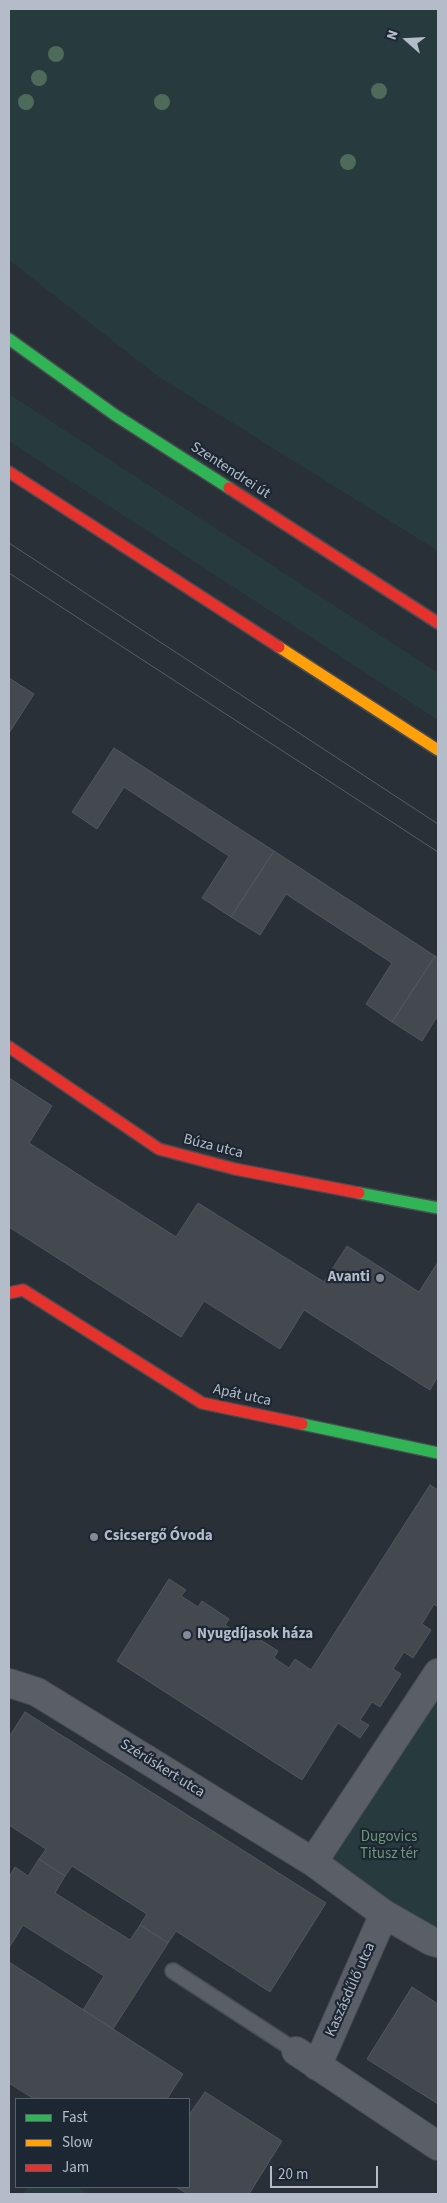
<!DOCTYPE html>
<meta charset="utf-8">
<style>
body{margin:0}
#map{position:relative;width:447px;height:2203px;overflow:hidden;background:#2a3038;font-family:"Source Sans 3",sans-serif}
canvas{display:block}
.frame{position:absolute;inset:0;border:10px solid #b4bcc9;pointer-events:none}
.legend{position:absolute;left:15px;top:2098px;width:175px;height:90px;box-sizing:border-box;background:#1d2633;border:1px solid #59626f;margin:0;padding:6px 9px;list-style:none;font-size:15px;color:#b4bcc9}
.legend li{display:flex;align-items:center;gap:10px;height:25px}
.legend b{width:25px;border:1px solid #59626f}
.north{position:absolute;left:382px;top:15px;width:50px;height:50px;-webkit-text-stroke:4px #1d2633;paint-order:stroke;rotate:289deg;font-size:14px;font-weight:700;line-height:20px;text-align:center;color:#b4bcc9}
.north::after{content:'';display:block;margin:auto;width:18px;height:22px;background:#b4bcc9;clip-path:polygon(50% 0,100% 100%,50% 72%,0 100%)}
.scale{position:absolute;left:270px;top:2166px;width:108px;height:22px;box-sizing:border-box;border:2px solid #b4bcc9;border-top:0;padding-left:6px;font-size:15px;line-height:18px;white-space:nowrap;color:#b4bcc9;-webkit-text-stroke:4px #1d2633;paint-order:stroke}
</style>
<div id="map">
<canvas width="447" height="2203"></canvas>
<div class="frame"></div>
<ul class="legend">
<li><b style="height:6px;background:#30b455"></b>Fast</li>
<li><b style="height:6px;background:#ff9f0a"></b>Slow</li>
<li><b style="height:6px;background:#e5322d"></b>Jam</li>
</ul>
<div class="north">N</div>
<div class="scale">20 m</div>
</div>
<script>
const context = document.querySelector('canvas').getContext('2d');
context.lineJoin = 'round';
function paint(path, color) { context.fillStyle = color; context.fill(path, 'evenodd'); }
const toPath = rows => new Path2D(rows.map(r => 'M' + r).join(''));
function stroke(path, color, width, dash) { context.strokeStyle = color; context.lineWidth = width; context.lineCap = dash ? 'butt' : 'round'; context.setLineDash(dash || []); context.stroke(path); }
function label(font, color, halo, rows, align = 'center') {
  context.font = font + ' "Source Sans 3",sans-serif'; context.lineWidth = 4.5; context.setLineDash([]); context.textBaseline = 'middle'; context.strokeStyle = halo; context.fillStyle = color; for (const [text, x, y, turn = 0] of rows) {
    context.save(); context.translate(x, y); context.rotate((+turn || 0) * Math.PI / 180); context.textAlign = isNaN(turn) ? turn : align; if (halo) context.strokeText(text, 0, 0); context.fillText(text, 0, 0); context.restore();
  }
}
paint(toPath([
 [9,9,438,9,438,551,159,377,9,260],
 [9,394,438,673,438,720,9,441],
 [438,1689,438,1934,322,1860],
 [28,2187,77,2187,89,2194,23,2194]
]), '#273a3e');
const building = toPath([
 [9,678,34,694,9,733,9,678],
 [114,748,274,851,231,917,202,898,229,856,124,787,97,829,72,812,114,748],
 [274,851,435,956,392,1022,366,1004,392,963,286,894,260,935,231,917,274,851],
 [435,956,438,958,438,1015,422,1041,392,1022,435,956],
 [9,1078,52,1106,29,1143,176,1237,198,1203,324,1282,347,1246,419,1292,438,1262,438,1376,430,1390,304,1310,280,1349,204,1301,181,1337,9,1227,9,1078],
 [430,1485,438,1490,438,1607,434,1604,422,1624,431,1630,413,1658,404,1652,393,1669,401,1674,380,1707,372,1702,360,1720,369,1725,360,1738,338,1723,302,1780,117,1661,169,1579,186,1590,181,1596,198,1607,202,1601,229,1619,225,1625,245,1638,248,1632,278,1651,274,1658,289,1668,295,1659,311,1670,430,1485],
 [25,1712,326,1903,270,1992,176,1931,168,1943,140,1925,147,1914,72,1866,65,1876,39,1859,46,1849,9,1825,9,1737,25,1712],
 [39,1859,65,1876,55,1893,130,1940,140,1925,168,1943,113,2029,83,2010,104,1976,23,1925,9,1948,9,1877,15,1867,28,1876,39,1859],
 [9,1962,183,2074,167,2099,34,2099,9,2083,9,1962],
 [412,1987,438,2004,438,2104,367,2059,412,1987],
 [205,2092,282,2141,249,2194,188,2194,176,2187,189,2187,189,2115,205,2092]
]);
paint(building, '#444950');
stroke(building, '#52575f', 1);
const lane = toPath([
 [173,1971,296,2051]
]);
const street = toPath([
 [9,1683,37,1692,313,1862,384,1914,431,1941,438,1943],
 [313,1862,438,1673],
 [296,2051,438,2146],
 [317,2066,384,1914]
]);
const fast = toPath([
 [9,339,115,415,229,488],
 [359,1193,438,1208],
 [302,1424,438,1453]
]);
const slow = toPath([
 [279,647,438,750]
]);
const jam = toPath([
 [9,472,279,647],
 [229,488,438,623],
 [9,1047,159,1149,235,1169,359,1193],
 [9,1293,23,1290,202,1403,302,1424]
]);
stroke(lane, '#484c53', 18);
stroke(street, '#484c53', 30);
stroke(fast, '#484c53', 14);
stroke(slow, '#484c53', 14);
stroke(jam, '#484c53', 14);
stroke(lane, '#5a5e66', 15);
stroke(street, '#5a5e66', 28);
stroke(fast, '#30b455', 11);
stroke(slow, '#ff9f0a', 11);
stroke(jam, '#e5322d', 11);
stroke(toPath([
 [9,543,438,824],
 [9,573,438,852]
]), '#595d64', 1);
context.fillStyle = '#4e6a5a';
for (const [x, y] of [
 [56,54],
 [39,78],
 [379,91],
 [26,102],
 [162,102],
 [348,162]
]) { context.beginPath(); context.arc(x, y, 8, 0, 2 * Math.PI); context.fill(); }
for (const [x, y, r, color] of [
 [380,1278,5,"#848b96"],
 [94,1537,5,"#848b96"],
 [187,1635,5,"#848b96"]
]) { const dot = new Path2D(); dot.arc(x, y, r, 0, 2 * Math.PI); context.fillStyle = color; context.fill(dot); stroke(dot, '#1d2633', 2); }
label('15px', '#b4bcc9', '#1d2633', [
 ["Szentendrei út",230,471,33],
 ["Búza utca",213,1147,14],
 ["Apát utca",242,1396,12],
 ["Szérűskert utca",162,1769,32],
 ["Kaszásdűlő utca",351,1990,-66]
]);
label('bold 15px', '#b4bcc9', '#1d2633', [
 ["Avanti",370,1278,"right"],
 ["Csicsergő Óvoda",104,1537],
 ["Nyugdíjasok háza",197,1635]
], 'left');
label('15px', '#6b9a76', '#1d2633', [
 ["Dugovics",389,1838],
 ["Titusz tér",389,1855]
]);
</script>
